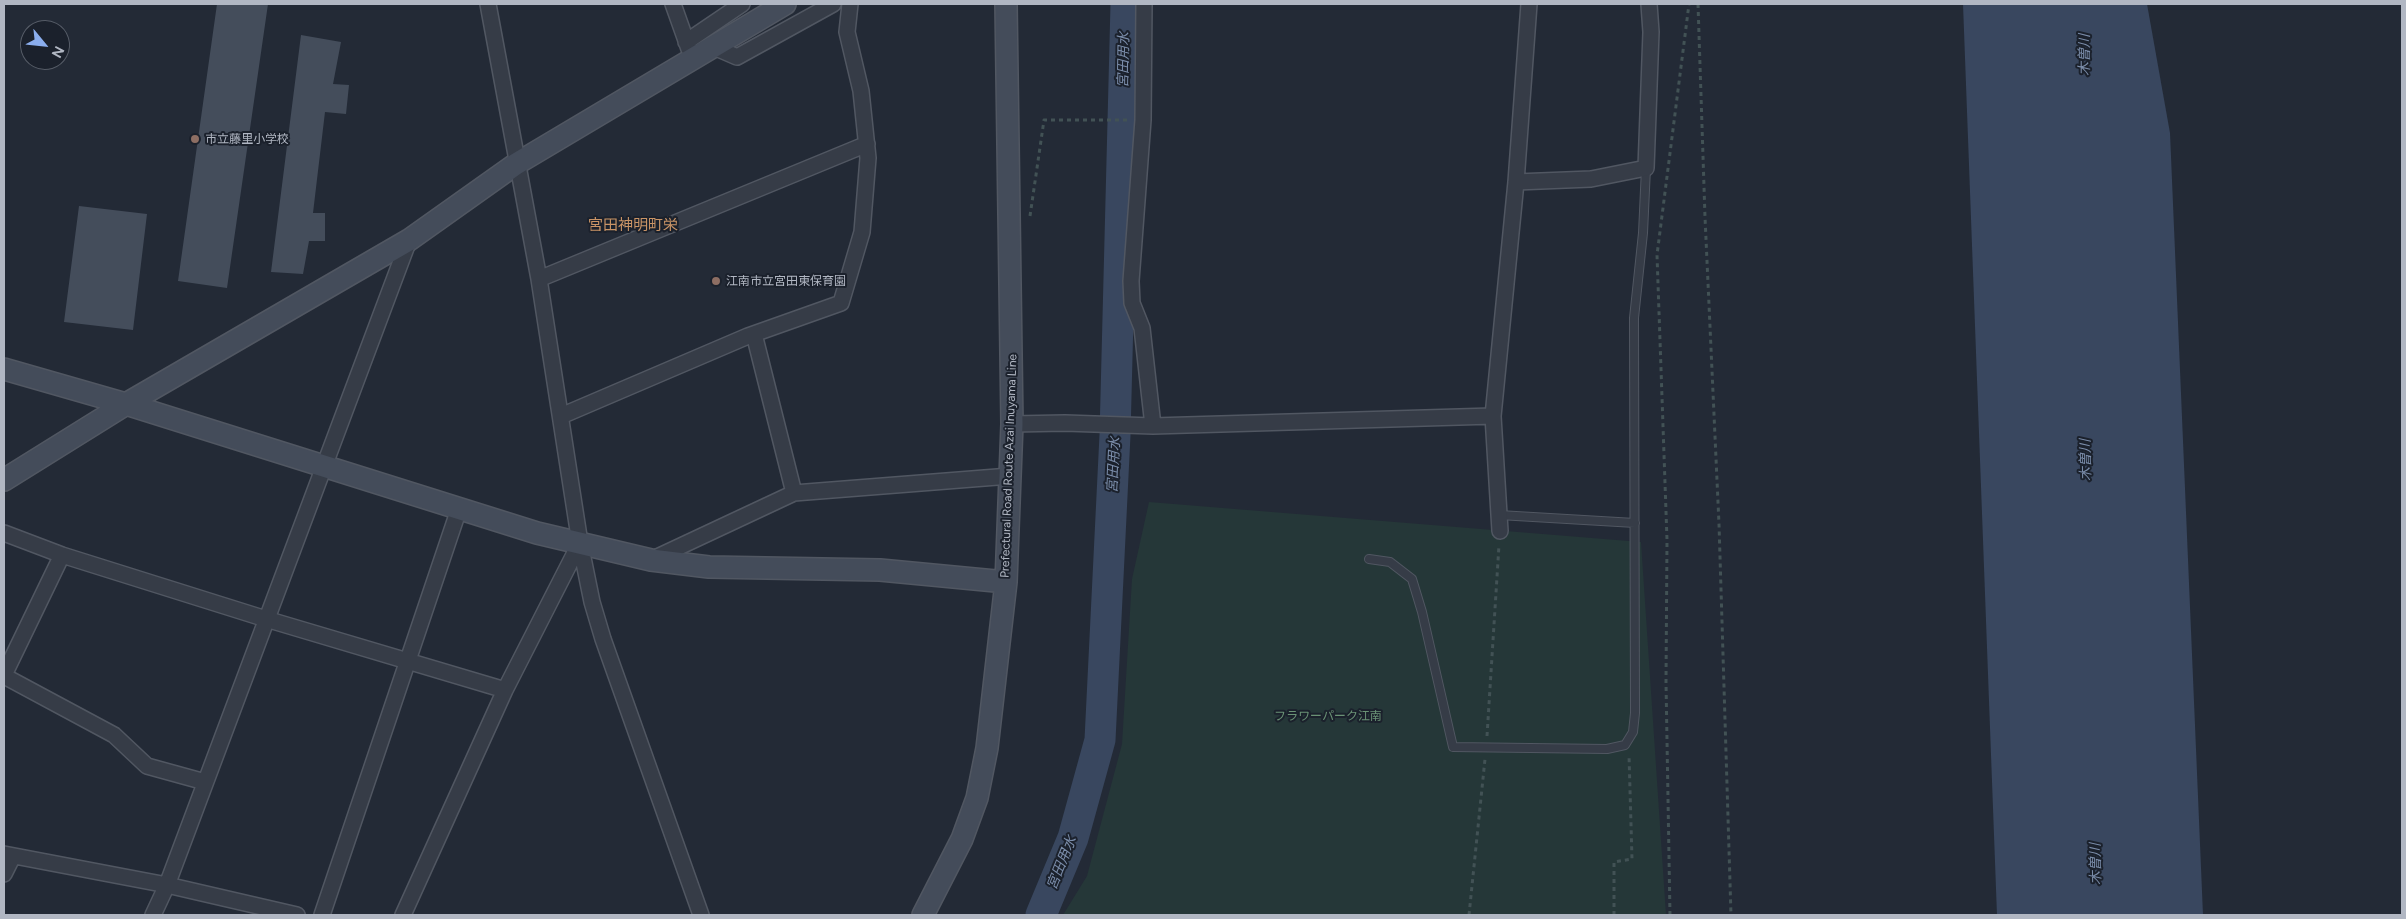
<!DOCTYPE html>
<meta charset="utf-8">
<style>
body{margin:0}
#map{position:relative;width:2406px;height:919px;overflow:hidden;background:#232a36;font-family:Figtree,sans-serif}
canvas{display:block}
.frame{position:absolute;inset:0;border:5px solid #b1b7c3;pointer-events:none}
.north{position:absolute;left:20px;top:20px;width:50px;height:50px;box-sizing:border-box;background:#1b212c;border:1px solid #575d68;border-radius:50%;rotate:118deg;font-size:14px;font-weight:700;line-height:20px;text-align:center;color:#b1b7c3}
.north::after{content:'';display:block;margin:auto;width:18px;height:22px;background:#8baeee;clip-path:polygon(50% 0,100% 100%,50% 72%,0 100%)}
</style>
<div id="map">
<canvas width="2406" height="919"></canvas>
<div class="frame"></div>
<div class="north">N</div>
</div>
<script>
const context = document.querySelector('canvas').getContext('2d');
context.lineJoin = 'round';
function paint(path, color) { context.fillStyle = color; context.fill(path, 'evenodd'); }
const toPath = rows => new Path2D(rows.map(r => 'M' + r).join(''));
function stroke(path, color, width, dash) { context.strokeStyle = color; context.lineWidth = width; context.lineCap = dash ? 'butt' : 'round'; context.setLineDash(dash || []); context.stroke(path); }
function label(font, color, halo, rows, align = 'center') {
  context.font = font + ' Figtree,"Noto Sans JP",sans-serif'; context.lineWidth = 4; context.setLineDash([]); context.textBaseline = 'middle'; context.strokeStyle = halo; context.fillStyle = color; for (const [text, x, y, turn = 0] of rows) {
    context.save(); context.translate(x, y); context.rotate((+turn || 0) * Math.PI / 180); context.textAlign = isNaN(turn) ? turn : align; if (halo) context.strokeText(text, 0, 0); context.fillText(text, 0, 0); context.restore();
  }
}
paint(toPath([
 [1149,502,1641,542,1666,915,1063,915,1087,876,1122,744,1132,579]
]), '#253738');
paint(toPath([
 [1963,4,2147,4,2170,133,2203,915,1997,915]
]), '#39475f');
stroke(toPath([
 [1041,915,1073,838,1100,740,1115,435,1126,4]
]), '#39475f', 31);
paint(toPath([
 [217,4,268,4,227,288,178,281],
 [301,35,341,42,333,84,349,85,346,114,325,112,313,213,325,213,325,241,309,241,303,274,271,272],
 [79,206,147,214,133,330,64,322]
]), '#444d5b');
const lane = toPath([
 [1499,515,1635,523],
 [1369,559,1390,562,1412,579,1422,612,1453,747,1607,749,1625,745,1633,732,1635,713,1634,318,1643,233,1646,168]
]);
const street = toPath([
 [488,4,539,279,580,543,592,602,603,639,701,915],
 [673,4,689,49],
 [1144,4,1143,120,1131,281,1132,303,1142,328,1153,426],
 [686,42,742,4],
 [714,47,737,57,833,4],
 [1516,182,1591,179,1646,168,1651,32,1649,4],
 [539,279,867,144],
 [754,334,794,493],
 [561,416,748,336,841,303,862,232,868,158,861,91,847,32,850,4],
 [1012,424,1065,423,1153,426,1493,416],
 [1500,531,1493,416,1516,182,1529,4],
 [4,533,62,555,266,619,505,690],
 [651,560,794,493,1010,476],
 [4,675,62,555],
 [4,676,114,735,147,766,205,782],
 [4,854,167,885,297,915],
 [4,874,13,856],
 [153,915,167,885,409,240],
 [322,915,459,509],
 [403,915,505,690,580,543]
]);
const secondary = toPath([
 [4,369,126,404,537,533,651,560,709,567,880,570,1006,582],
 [4,480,126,404,409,240,516,164,785,4],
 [923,915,962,839,977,798,987,748,1006,582,1012,424,1006,4]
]);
stroke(lane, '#515762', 10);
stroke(street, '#515762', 18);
stroke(secondary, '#515762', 24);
stroke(toPath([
 [1698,4,1705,217,1719,524,1731,915],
 [1030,216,1044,120,1128,120],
 [1487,736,1499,545],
 [1469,915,1485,759],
 [1614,915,1614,862,1632,859,1629,755],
 [1670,915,1666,682,1667,540,1657,255,1689,4]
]), '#425255', 3, [4, 4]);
stroke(lane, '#363c47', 8);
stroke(street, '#363c47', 15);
stroke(secondary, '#444c5a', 21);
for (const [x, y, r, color] of [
 [195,139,5,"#8d6e63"],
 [716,281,5,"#8d6e63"]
]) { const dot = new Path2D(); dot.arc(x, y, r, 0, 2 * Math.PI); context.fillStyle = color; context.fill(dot); stroke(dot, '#1b212c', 2); }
label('12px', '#b1b7c3', '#1b212c', [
 ["市立藤里小学校",205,139],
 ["江南市立宮田東保育園",726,281]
], 'left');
label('12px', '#b1b7c3', '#1b212c', [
 ["Prefectural Road Route Azai Inuyama Line",1009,466,-88]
]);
label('12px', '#6a9275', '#1b212c', [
 ["フラワーパーク江南",1328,716]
]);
label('italic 14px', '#7b8daa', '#1b212c', [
 ["木曽川",2085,55,-90],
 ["宮田用水",1124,60,-89],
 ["木曽川",2086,460,-91],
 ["宮田用水",1114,465,-87],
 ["宮田用水",1062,863,-68],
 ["木曽川",2096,864,-91]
]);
label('15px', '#c99466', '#1b212c', [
 ["宮田神明町栄",633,226]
]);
</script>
